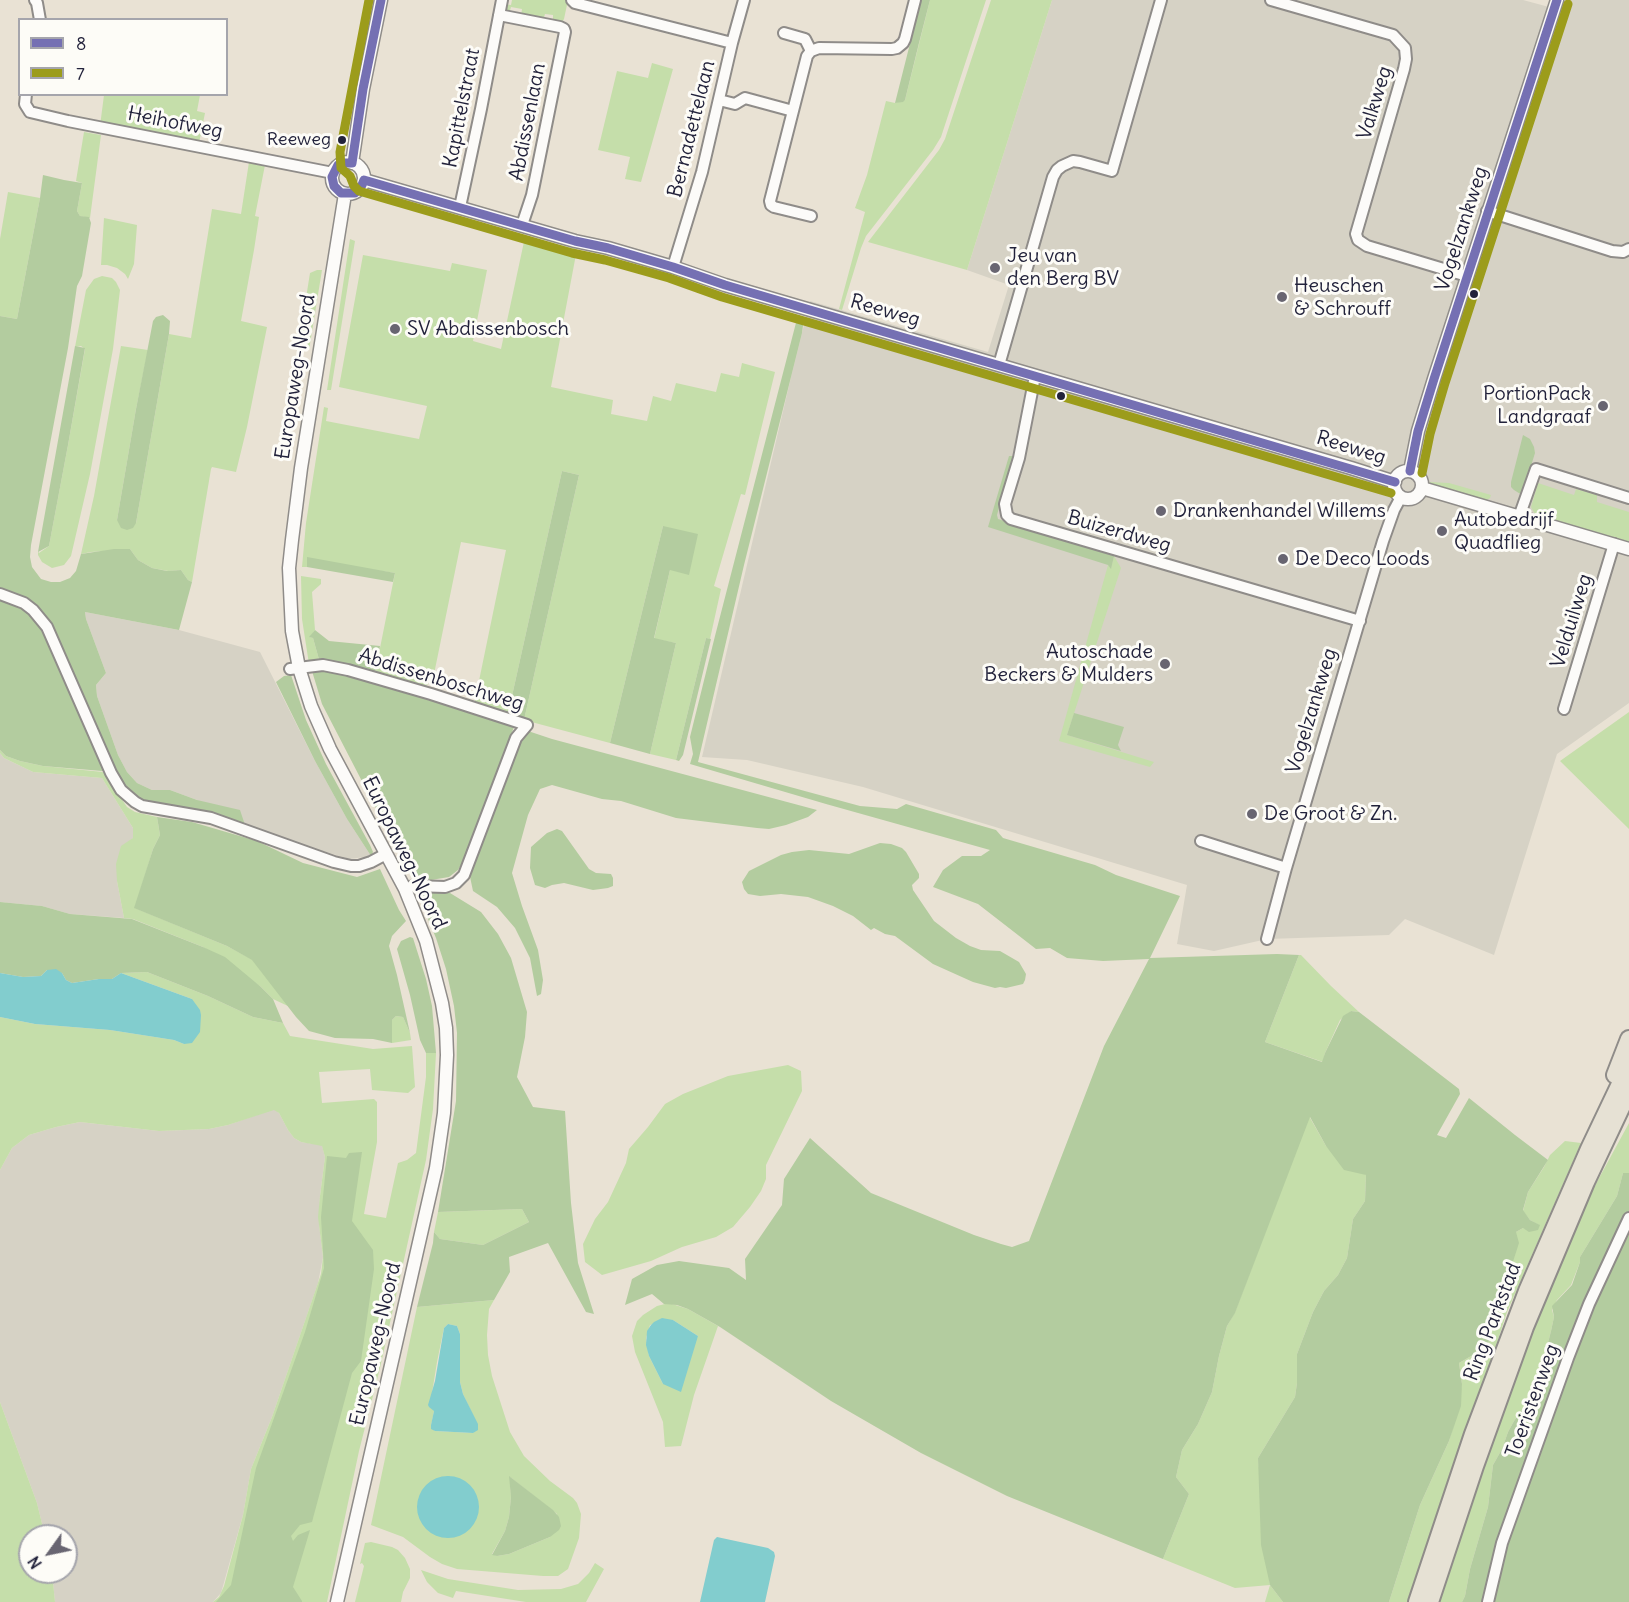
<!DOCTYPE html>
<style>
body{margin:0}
#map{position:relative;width:1629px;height:1602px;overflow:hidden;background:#e9e2d4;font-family:Delius,sans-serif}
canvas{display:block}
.legend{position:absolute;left:18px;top:18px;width:210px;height:78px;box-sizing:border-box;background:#fdfcf7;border:2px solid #a5a5ac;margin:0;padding:8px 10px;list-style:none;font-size:18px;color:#22223b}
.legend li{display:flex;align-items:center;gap:12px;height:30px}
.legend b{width:30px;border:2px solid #a5a5ac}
.north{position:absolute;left:18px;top:1524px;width:60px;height:60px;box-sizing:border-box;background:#fdfcf7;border:2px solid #a5a5ac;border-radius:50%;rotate:237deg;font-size:16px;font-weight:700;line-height:24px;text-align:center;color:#22223b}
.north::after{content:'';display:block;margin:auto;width:21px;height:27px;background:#686571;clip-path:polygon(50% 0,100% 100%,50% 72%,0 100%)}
</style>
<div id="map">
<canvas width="1629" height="1602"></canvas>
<ul class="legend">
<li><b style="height:8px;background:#7570b3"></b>8</li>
<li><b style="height:8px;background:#9c9c1b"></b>7</li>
</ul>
<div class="north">N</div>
</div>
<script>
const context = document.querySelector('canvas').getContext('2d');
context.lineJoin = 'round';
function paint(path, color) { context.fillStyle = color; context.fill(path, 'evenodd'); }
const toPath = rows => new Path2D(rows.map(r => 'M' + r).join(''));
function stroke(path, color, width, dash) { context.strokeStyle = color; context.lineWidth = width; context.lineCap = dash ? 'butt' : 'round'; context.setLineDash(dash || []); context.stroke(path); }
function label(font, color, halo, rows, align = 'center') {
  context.font = font + ' Delius,sans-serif'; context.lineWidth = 6; context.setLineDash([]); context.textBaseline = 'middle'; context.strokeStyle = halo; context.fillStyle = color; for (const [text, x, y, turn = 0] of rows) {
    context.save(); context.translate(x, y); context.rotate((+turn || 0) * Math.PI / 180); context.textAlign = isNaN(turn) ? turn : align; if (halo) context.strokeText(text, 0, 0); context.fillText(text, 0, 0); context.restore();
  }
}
paint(toPath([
 [1052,0,1523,0,1549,7,1551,0,1629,0,1629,703,1557,754,1494,955,1405,919,1389,935,1267,939,1214,951,1177,944,1187,885,863,787,747,760,702,757,791,377,810,301,988,352,1009,285,967,270],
 [85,612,179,630,260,652,315,761,347,819,371,856,350,859,312,848,245,825,197,800,170,790,152,790,137,783,127,772,118,755,97,696,96,685,106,673,86,619],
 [0,753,4,758,33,772,102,778,133,828,133,838,117,881,124,918,70,914,42,906,0,902],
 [274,1109,279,1113,288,1130,294,1138,301,1142,322,1145,325,1157,320,1196,319,1224,323,1257,318,1283,272,1417,251,1469,243,1515,221,1593,213,1602,55,1602,52,1572,66,1572,66,1536,45,1536,37,1503,0,1402,0,1170,12,1148,29,1135,56,1127,80,1122,159,1131,209,1129,228,1125]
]), '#d6d2c5');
paint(toPath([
 [512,0,568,0,564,19,562,22,553,23,553,15,545,14,543,21,521,16,522,9,511,7,509,14,505,13,504,4,511,5],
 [930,0,986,0,941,137,933,150,866,236,861,248,842,310,839,309,865,212,855,208,867,175,886,101,895,103,905,100],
 [991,0,1052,0,967,270,868,242,939,150,945,139],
 [652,63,673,69,641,182,625,179,630,157,598,150,617,71,648,78],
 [104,95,200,95,197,111,205,113,199,143,100,126],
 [84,132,101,135,90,218,80,216,77,211,82,183,76,181],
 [249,162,265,165,255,216,259,217,254,250,241,321,267,327,247,427,236,472,212,467,211,469,192,582,188,580,181,570,168,571,152,568,138,560,130,549,91,552,81,554,94,496,121,346,148,350,136,409,117,520,136,523,169,334,191,338,212,209,241,214],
 [8,192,40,198,17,319,0,316,0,239],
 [104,218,137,225,134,264,128,279,125,274,117,268,107,265,101,265],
 [525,237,577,249,551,387,613,400,611,414,647,421,653,396,671,401,676,383,716,392,721,373,739,377,742,363,775,372,745,495,741,494,714,586,721,589,710,639,706,638,676,760,650,754,676,643,654,639,670,570,663,526,610,743,524,720,579,475,562,471,512,696,519,698,514,718,474,705,506,550,461,542,433,679,426,686,375,673,395,573,307,560,307,567,302,567,306,523,324,407,328,408,326,421,419,439,427,406,339,387,363,255,450,271,452,263,487,270,473,341,501,349],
 [350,239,355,241,331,390,327,390],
 [317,270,322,270,309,350,298,348,310,273],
 [102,276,112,278,116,282,120,290,113,349,90,474,71,556,64,565,52,568,42,562,38,555,38,551,39,553,49,546,68,445,85,349,81,346,75,347,86,290,94,279],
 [1429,482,1449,483,1491,495,1490,498,1485,501,1431,485],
 [1538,483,1574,495,1576,489,1597,495,1597,502,1629,512,1629,543,1536,516,1531,507],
 [1114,556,1121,568,1067,735,1154,762,1150,767,1059,741,1108,565,1111,568],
 [301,576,321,579,321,584,312,592,315,630,310,637,313,638,320,663,309,664,302,619],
 [1629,712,1629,829,1560,761],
 [0,750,6,756,20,761,43,766,103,772,127,807,135,812,157,817,160,835,153,849,135,908,227,946,253,960,290,1007,273,999,261,987,203,947,133,919,124,918,117,881,116,864,121,846,133,838,133,828,102,778,33,772,4,758,0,753],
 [1299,955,1301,955,1331,986,1359,1012,1351,1011,1340,1020,1325,1053,1323,1062,1265,1042],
 [147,972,208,996,253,1017,283,1023,290,1036,373,1049,412,1046,415,1087,408,1093,372,1090,370,1069,319,1072,322,1103,374,1099,377,1102,377,1142,364,1214,386,1218,398,1163,407,1160,416,1153,426,1077,426,1053,436,1053,433,1109,426,1160,380,1368,359,1451,327,1602,213,1602,219,1597,224,1586,243,1515,251,1469,272,1417,321,1274,323,1257,318,1217,320,1196,325,1157,322,1146,301,1142,294,1138,288,1130,279,1113,274,1110,228,1125,209,1129,159,1131,80,1122,56,1127,29,1135,12,1148,0,1170,0,1017,35,1024,110,1030,174,1040,184,1044,192,999,121,973],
 [396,1016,403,1017,410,1033,411,1040,392,1043,392,1020],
 [788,1065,801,1071,802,1091,766,1165,766,1179,761,1191,750,1207,733,1227,716,1237,682,1247,651,1261,602,1275,585,1262,583,1244,595,1219,608,1202,626,1163,629,1149,648,1127,665,1104,683,1094,728,1076],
 [1309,1116,1326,1146,1366,1175,1365,1201,1353,1219,1347,1258,1338,1275,1324,1291,1313,1312,1297,1354,1297,1383,1295,1397,1258,1458,1270,1585,1283,1602,1265,1602,1270,1585,1235,1588,1163,1559,1189,1494,1176,1477,1182,1450,1198,1424,1212,1392,1219,1356,1227,1326,1235,1312],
 [1629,1123,1629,1173,1623,1173,1617,1196,1580,1257,1580,1262,1571,1285,1557,1300,1552,1310,1554,1317,1551,1331,1544,1359,1534,1386,1529,1400,1514,1421,1508,1432,1502,1449,1493,1465,1488,1507,1470,1569,1465,1596,1462,1602,1435,1602,1489,1436,1553,1280,1592,1191],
 [1565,1141,1581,1143,1507,1312,1413,1602,1389,1602,1420,1505,1449,1441,1454,1424,1462,1384,1459,1363,1487,1347,1495,1321,1498,1300,1516,1232,1523,1228,1537,1230,1539,1225,1530,1220,1523,1211,1528,1192,1544,1167,1550,1155],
 [522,1209,529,1222,483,1245,440,1239,434,1232,438,1212],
 [494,1300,489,1309,487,1335,488,1355,492,1376,510,1432,524,1456,550,1481,573,1498,577,1503,581,1514,579,1538,568,1569,558,1576,543,1576,457,1569,442,1564,430,1557,403,1537,371,1525,417,1307],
 [448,1324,457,1326,460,1334,460,1382,463,1394,477,1424,473,1433,435,1431,431,1426,434,1411,432,1393,437,1362,444,1328],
 [510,1477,557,1514,550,1537,509,1554,497,1556,492,1554,505,1531,509,1517,511,1497],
 [669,1303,688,1309,718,1326,694,1395,681,1446,665,1447,663,1422,635,1352,632,1336,637,1321,643,1315,657,1306],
 [673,1320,698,1336,663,1384,649,1356,646,1338,650,1325],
 [0,1402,37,1503,45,1536,30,1536,30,1572,52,1572,55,1602,0,1602],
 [371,1542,392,1547,398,1550,405,1558,410,1569,410,1578,403,1592,401,1602,355,1602,364,1566,362,1563,360,1564,365,1543],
 [595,1563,604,1569,586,1602,526,1602,456,1591,453,1598,438,1593,427,1582,421,1570,448,1579,480,1584,518,1590,561,1589,578,1584,589,1573]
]), '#c5deaa');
paint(toPath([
 [921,0,930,0,919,43,905,100,903,102,895,103],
 [43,175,64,180,82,183,77,211,80,216,89,217,91,223,82,276,77,286,68,348,31,545,30,557,32,567,41,579,51,582,60,582,70,578,76,571,81,554,114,549,130,549,138,560,152,568,167,571,181,570,188,580,192,582,179,630,85,612,86,619,106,673,96,685,97,696,118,755,127,772,137,783,152,790,170,790,197,800,240,810,245,825,138,800,131,796,114,772,43,766,20,761,6,756,0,750,0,316,17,319,40,198],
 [163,315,170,321,169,334,136,523,133,528,127,530,121,528,117,520,136,409,153,321,156,317],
 [798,315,804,318,802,333,744,565,698,762,860,806,897,809,906,804,996,830,1003,838,1095,865,1116,875,1180,896,1150,958,1277,954,1299,955,1265,1042,1322,1062,1325,1053,1343,1016,1351,1011,1359,1012,1459,1089,1460,1094,1437,1135,1446,1138,1469,1098,1515,1135,1548,1160,1528,1192,1523,1210,1530,1220,1540,1225,1538,1230,1529,1232,1523,1228,1516,1232,1519,1243,1508,1277,1498,1300,1495,1321,1487,1347,1459,1363,1462,1384,1461,1406,1449,1441,1420,1505,1389,1602,1283,1602,1270,1585,1261,1545,1258,1458,1295,1397,1297,1383,1297,1354,1313,1312,1324,1291,1338,1275,1347,1258,1353,1219,1365,1201,1366,1175,1344,1170,1326,1146,1310,1117,1235,1313,1227,1326,1219,1356,1212,1392,1198,1424,1182,1450,1176,1477,1189,1494,1163,1559,1007,1496,921,1453,831,1401,720,1327,688,1309,677,1305,664,1304,652,1294,625,1305,632,1279,657,1265,679,1261,729,1268,746,1280,745,1259,782,1205,784,1179,810,1138,871,1193,974,1235,1001,1244,1012,1247,1029,1241,1104,1046,1149,959,1103,961,1067,958,1050,948,1036,949,978,904,933,887,943,870,962,856,981,856,990,850,826,804,690,764,693,754,690,737,715,636],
 [75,346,85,348,68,445,49,546,38,552],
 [1523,435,1530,439,1534,447,1535,453,1522,495,1514,490,1511,487,1511,482],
 [1009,456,1013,456,997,515,998,519,1114,556,1111,569,1108,565,988,527],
 [562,471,579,475,524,720,514,718,519,698,512,696],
 [663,526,698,534,689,575,670,570,654,638,676,643,650,754,610,743],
 [307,557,395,573,393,582,307,567],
 [315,630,329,641,380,646,375,673,320,663,313,638,309,637],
 [706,638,711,639,683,755,679,761,676,760],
 [322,667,426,695,437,702,514,727,462,863,458,870,449,877,431,880,413,877,410,874,322,704,312,671],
 [291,675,306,720,326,764,370,845,373,852,371,856,347,819,315,761,276,682,284,676],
 [1074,713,1124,727,1118,745,1121,751,1067,735],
 [528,731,552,739,817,810,808,817,786,825,769,829,757,828,676,818,621,801,602,799,552,785,540,789,528,815,512,873,522,906,538,950,543,980,541,994,537,996,530,958,515,928,497,907,473,891,469,872,518,740],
 [157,817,192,822,257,841,303,863,357,877,380,869,399,910,406,921,392,936,389,946,397,975,410,1033,403,1017,396,1016,392,1020,392,1043,373,1039,335,1038,309,1031,296,1017,252,960,227,946,134,908,153,849,160,835],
 [557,829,562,831,567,838,589,869,596,873,611,874,613,878,613,886,608,888,593,890,564,883,552,885,545,888,535,885,530,868,531,847,547,833],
 [880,843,891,844,902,848,906,852,919,874,919,878,912,885,913,890,934,921,956,938,970,946,981,950,1000,951,1019,962,1026,974,1025,980,1023,984,1006,988,1000,987,995,988,973,982,933,964,895,936,885,934,874,928,871,930,853,916,833,906,808,897,781,894,760,896,748,894,744,889,742,882,749,871,781,855,792,852,809,850,849,854],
 [422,889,450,893,481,912,498,934,511,958,527,1012,525,1037,517,1077,533,1107,565,1111,571,1203,578,1263,594,1314,586,1312,548,1243,509,1257,510,1272,494,1300,417,1307,433,1243,434,1232,440,1239,483,1245,529,1222,522,1209,438,1212,456,1101,457,1033,454,1006,446,969,436,938,417,893],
 [0,902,42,906,70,914,132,919,203,947,225,957,261,987,273,999,283,1023,253,1017,208,996,147,972,121,973,112,979,99,979,72,983,66,980,62,973,47,970,41,976,23,977,0,973],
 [410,937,413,938,426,979,432,1006,436,1053,426,1053,420,1040,410,995,397,949,401,941],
 [362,1152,352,1221,373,1250,374,1269,361,1361,352,1373,312,1522,300,1525,291,1536,293,1541,298,1535,310,1530,293,1587,302,1601,302,1602,216,1602,231,1585,256,1468,305,1332,324,1268,321,1217,327,1156,346,1158,349,1153],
 [1623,1173,1629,1173,1629,1602,1462,1602,1465,1596,1470,1569,1488,1507,1493,1465,1502,1449,1508,1432,1514,1421,1529,1400,1534,1386,1544,1359,1551,1331,1554,1317,1552,1306,1572,1285,1580,1262,1580,1257,1617,1196],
 [509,1476,553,1510,559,1517,561,1526,559,1530,550,1537,509,1554,497,1556,492,1555,505,1531,509,1517,511,1497]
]), '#b3cc9f');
paint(toPath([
 [56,969,62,973,66,980,72,983,99,979,112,979,121,973,192,999,200,1010,201,1015,200,1032,192,1043,184,1044,174,1040,110,1030,35,1024,0,1017,0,973,23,977,41,976,47,970],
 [662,1318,673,1320,698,1336,681,1392,663,1384,649,1356,646,1345,647,1331,651,1325,654,1322],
 [448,1324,457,1326,460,1334,460,1382,463,1394,478,1424,478,1430,473,1433,435,1431,431,1429,431,1425,434,1411,429,1407,428,1405,435,1381,444,1328],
 '417 1507a31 31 0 1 1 62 0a31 31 0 1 1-62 0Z',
 [717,1537,768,1548,774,1552,775,1556,765,1602,700,1602,714,1540]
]), '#82cdce');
const minor = toPath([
 [35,0,37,3,40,20],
 [572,0,575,3,732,43],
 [1271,0,1393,35,1405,48,1406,59,1404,69,1356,234,1358,240,1367,246,1467,276],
 [499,15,560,27,564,29,565,32,532,195,522,225],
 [784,33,805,39,811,51],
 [26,94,25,104,30,112,68,121,333,173],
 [719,100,735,104,745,98,793,111],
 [460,207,481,109,502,0],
 [1487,211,1612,251,1623,252,1629,249],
 [811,216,774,207,771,205,770,201,807,56,811,51,819,48,892,49,897,48,903,43,905,39,915,0],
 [673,267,702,172,732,43,744,0],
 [999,365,1053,177,1057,170,1062,166,1073,161,1080,162,1112,171,1161,0],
 [1035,376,1019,458,1005,504,1007,515,1011,519,1360,621],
 [1519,517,1536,469,1629,498],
 [0,594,24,603,33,610,47,627,111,773,121,790,135,802,142,806,211,818,334,862,351,866,359,866,371,862,386,854],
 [290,669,323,665,348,670,431,694,527,725,516,738,464,875,456,883,445,887,413,886,405,889],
 [1564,709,1614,544],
 [1201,841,1286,868],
 [1267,939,1286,868,1383,541,1394,510,1401,497],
 [1488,1602,1502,1543,1568,1358,1589,1304,1629,1218]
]);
const tertiary = toPath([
 '332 178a16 16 0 1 1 32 0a16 16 0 1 1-32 0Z',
 [352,163,363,89,381,0],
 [364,180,575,241,608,248,673,267,725,285,1351,468,1395,482],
 [1410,471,1418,431,1434,379,1557,0],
 '1394 485a14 14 0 1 1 28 0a14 14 0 1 1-28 0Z',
 [1422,488,1629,549],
 [337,1602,436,1168,444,1113,447,1055,446,1028,442,1003,426,941,405,889,330,749,311,706,299,668,292,631,289,568,292,540,301,468,345,194]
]);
const trunk = toPath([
 [1615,1075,1629,1039],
 [1417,1602,1473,1434,1527,1291,1589,1149,1629,1065],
 [1430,1602,1475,1466,1525,1327,1586,1182,1629,1091]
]);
stroke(minor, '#8f8c89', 14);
stroke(tertiary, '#8f8c89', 15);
stroke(trunk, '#8f8c89', 20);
stroke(minor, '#fcfbf9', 10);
stroke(tertiary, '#fcfbf9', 12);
stroke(trunk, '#e6e1d4', 16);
stroke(toPath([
 [381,0,363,89,352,163,342,163,338,165,332,177,334,186,341,193,355,193,362,185,364,180,575,241,608,248,673,267,725,285,1395,482],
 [1410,471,1418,431,1434,379,1557,0]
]), '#7570b3', 9);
stroke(toPath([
 [369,0,340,152,341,168,350,176,354,186,359,191,572,253,605,260,669,278,722,297,1391,493],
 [1422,473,1430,434,1445,383,1568,4]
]), '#9c9c1b', 9);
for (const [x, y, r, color] of [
 [342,140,5,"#22223b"],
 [995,268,6,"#686571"],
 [1474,294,5,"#22223b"],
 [1282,297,6,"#686571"],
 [395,329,6,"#686571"],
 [1061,396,5,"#22223b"],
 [1603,406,6,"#686571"],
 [1161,511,6,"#686571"],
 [1442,531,6,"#686571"],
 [1283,559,6,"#686571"],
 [1165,664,6,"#686571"],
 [1252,814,6,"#686571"]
]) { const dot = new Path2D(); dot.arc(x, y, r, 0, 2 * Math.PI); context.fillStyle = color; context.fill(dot); stroke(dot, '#fdfcf7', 2); }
label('18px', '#22223b', '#fdfcf7', [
 ["Reeweg",331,140]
], 'right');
label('20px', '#22223b', '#fdfcf7', [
 ["Valkweg",1375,103,-73],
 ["Kapittelstraat",462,108,-79],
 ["Abdissenlaan",528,122,-79],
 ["Heihofweg",175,123,11],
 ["Bernadettelaan",692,129,-76],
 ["Vogelzankweg",1462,229,-72],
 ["Reeweg",885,311,16],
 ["Europaweg-Noord",296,377,-81],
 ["Reeweg",1351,448,17],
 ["Buizerdweg",1119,532,16],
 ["Velduilweg",1572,621,-73],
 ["Abdissenboschweg",441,680,17],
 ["Vogelzankweg",1312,711,-73],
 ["Europaweg-Noord",404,853,64],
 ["Ring Parkstad",1493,1322,-69],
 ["Europaweg-Noord",376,1344,-77],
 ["Toeristenweg",1533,1401,-70]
]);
label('20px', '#22223b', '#fdfcf7', [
 ["Jeu van",1007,256],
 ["den Berg BV",1007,279],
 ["Heuschen",1294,286],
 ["& Schrouff",1294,309],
 ["SV Abdissenbosch",407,329],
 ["PortionPack",1591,394,"right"],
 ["Landgraaf",1591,417,"right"],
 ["Drankenhandel Willems",1173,511],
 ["Autobedrijf",1454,520],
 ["Quadflieg",1454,543],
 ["De Deco Loods",1295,559],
 ["Autoschade",1153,652,"right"],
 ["Beckers & Mulders",1153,675,"right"],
 ["De Groot & Zn.",1264,814]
], 'left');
</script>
